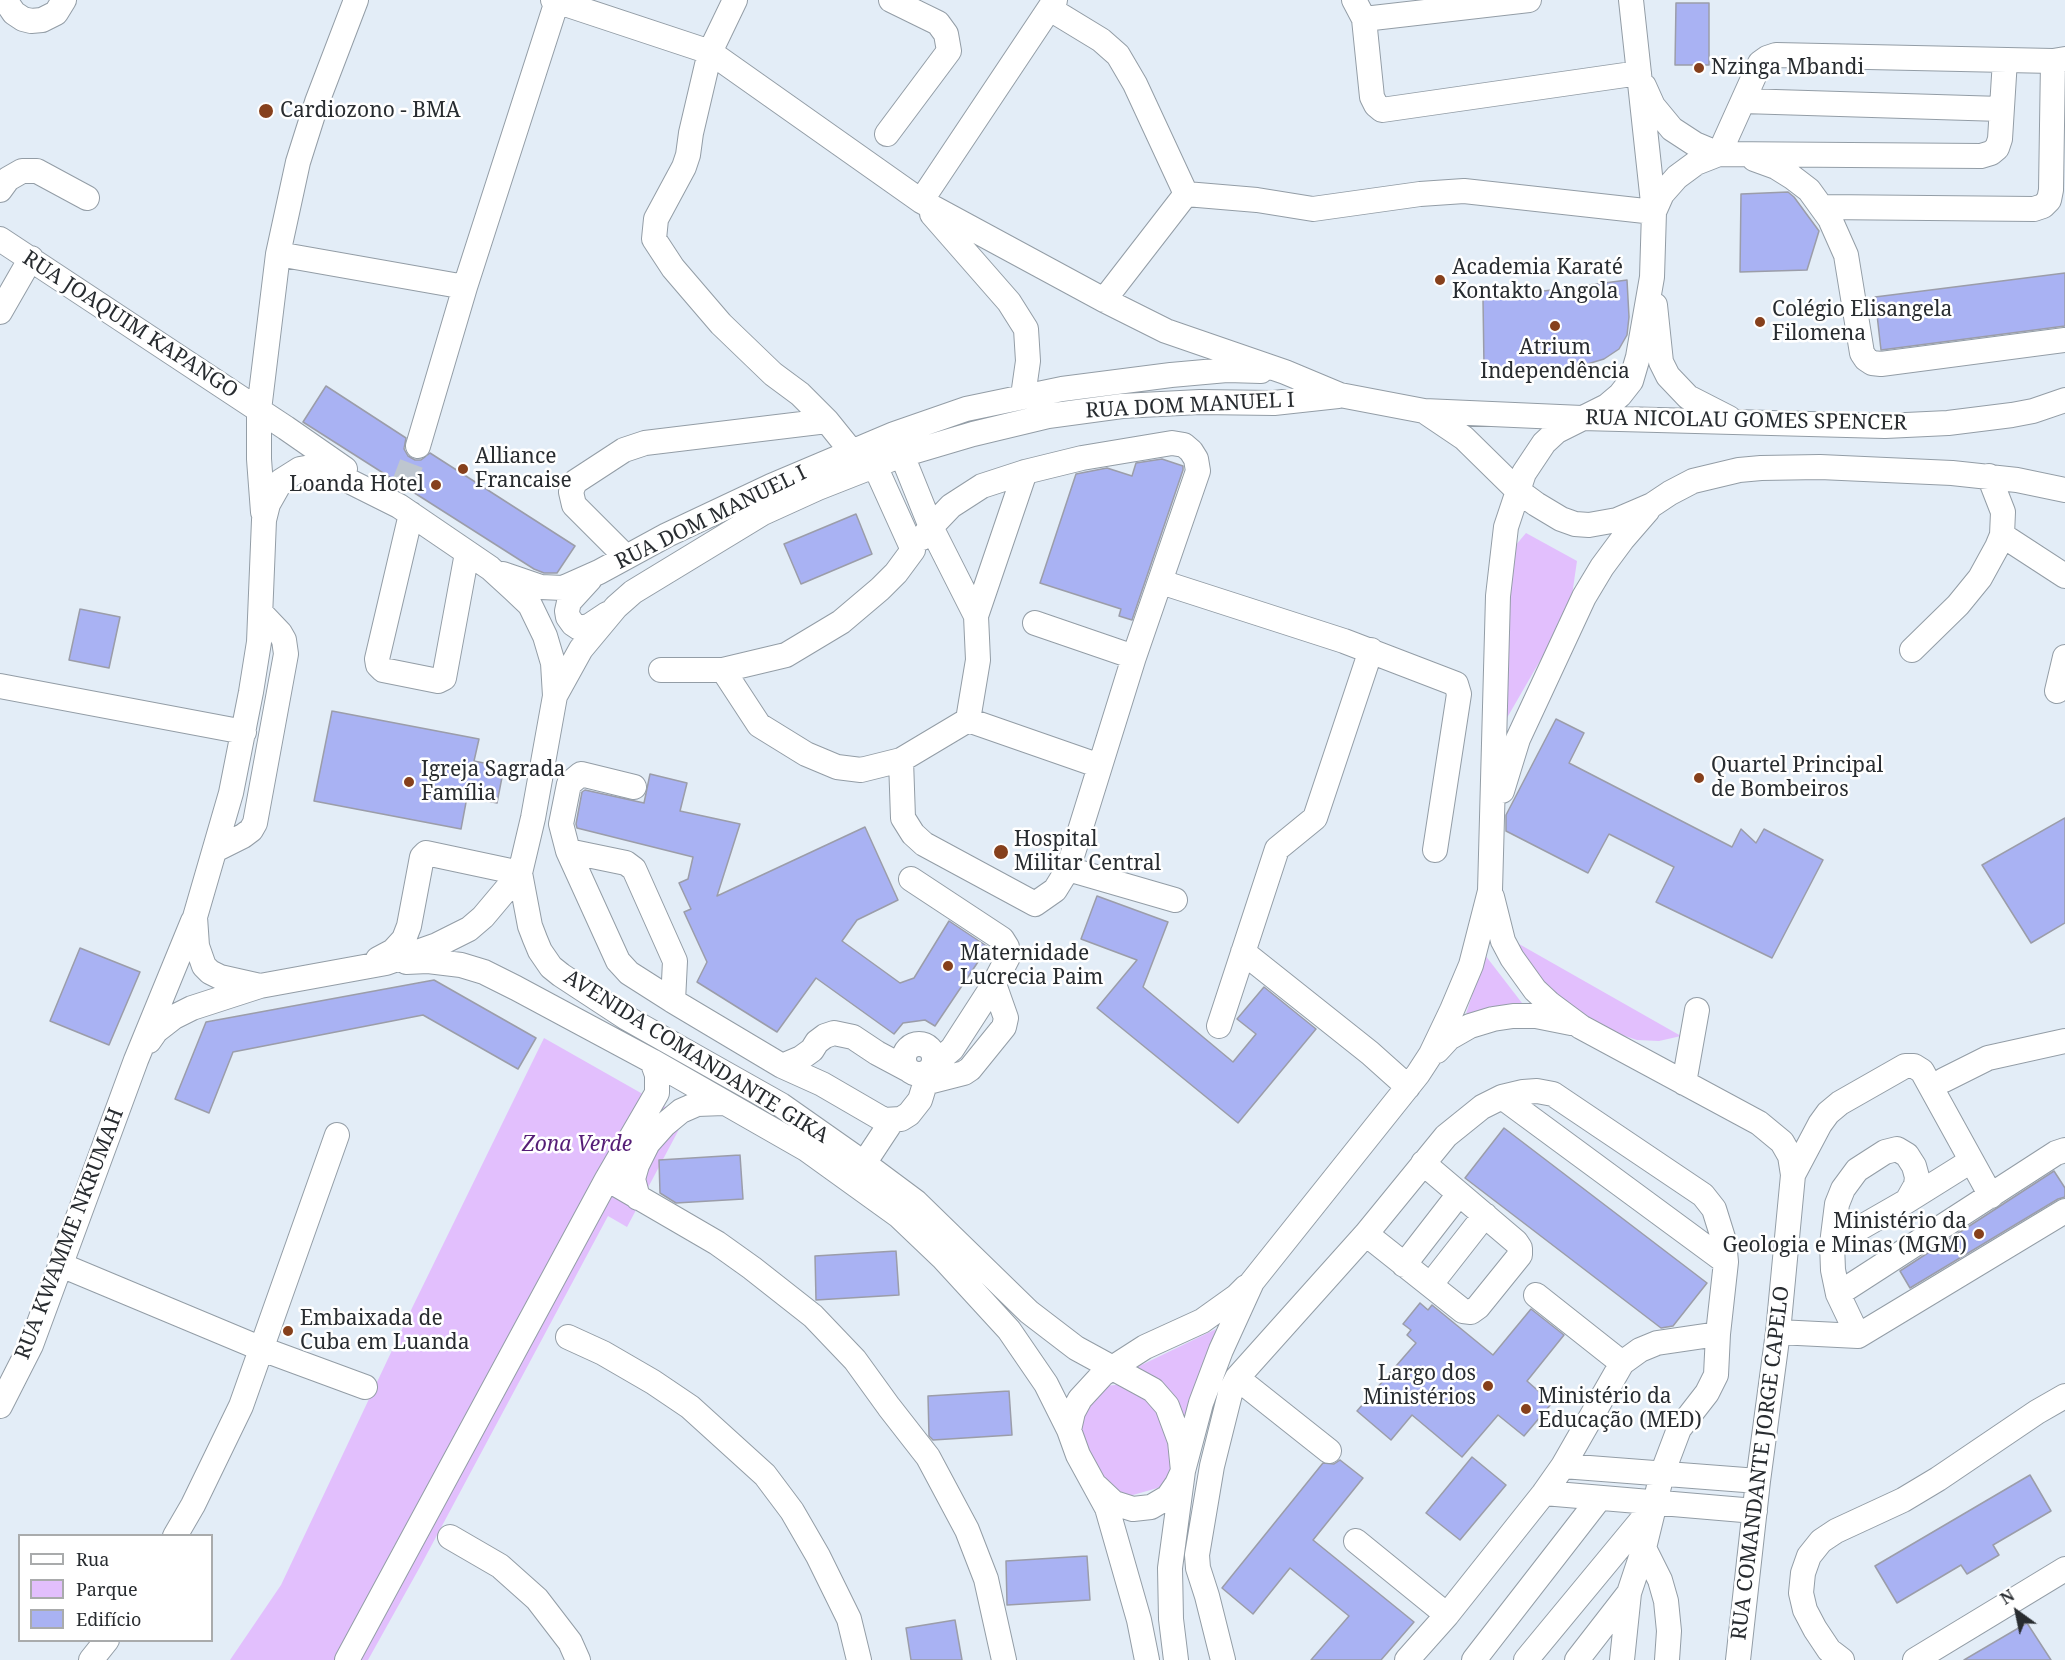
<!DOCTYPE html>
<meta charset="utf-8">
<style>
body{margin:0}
#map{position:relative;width:2065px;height:1660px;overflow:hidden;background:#e3edf7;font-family:"Noto Serif",serif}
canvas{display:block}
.legend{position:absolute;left:18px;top:1534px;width:195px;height:108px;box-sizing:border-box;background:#fff;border:2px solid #a9abac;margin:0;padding:8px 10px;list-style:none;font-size:18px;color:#282c30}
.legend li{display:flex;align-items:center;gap:12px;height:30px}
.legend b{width:30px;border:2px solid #a9abac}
.north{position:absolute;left:1987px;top:1582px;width:60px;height:60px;-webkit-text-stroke:4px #fff;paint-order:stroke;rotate:327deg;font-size:16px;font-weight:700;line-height:24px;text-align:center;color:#282c30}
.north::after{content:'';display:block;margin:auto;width:21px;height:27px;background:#282c30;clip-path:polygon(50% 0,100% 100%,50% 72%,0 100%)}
</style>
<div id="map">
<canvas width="2065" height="1660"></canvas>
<ul class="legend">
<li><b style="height:8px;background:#fff"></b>Rua</li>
<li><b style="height:16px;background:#e2bffd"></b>Parque</li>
<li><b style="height:16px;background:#a9b2f3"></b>Edifício</li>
</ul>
<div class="north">N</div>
</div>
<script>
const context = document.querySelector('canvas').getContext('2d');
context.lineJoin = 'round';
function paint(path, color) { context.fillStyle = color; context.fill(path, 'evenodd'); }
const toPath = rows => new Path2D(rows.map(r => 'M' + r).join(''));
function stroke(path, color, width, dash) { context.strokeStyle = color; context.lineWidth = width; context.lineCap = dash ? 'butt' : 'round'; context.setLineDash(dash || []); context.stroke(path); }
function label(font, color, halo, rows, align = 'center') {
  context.font = font + ' "Noto Serif",serif'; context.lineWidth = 5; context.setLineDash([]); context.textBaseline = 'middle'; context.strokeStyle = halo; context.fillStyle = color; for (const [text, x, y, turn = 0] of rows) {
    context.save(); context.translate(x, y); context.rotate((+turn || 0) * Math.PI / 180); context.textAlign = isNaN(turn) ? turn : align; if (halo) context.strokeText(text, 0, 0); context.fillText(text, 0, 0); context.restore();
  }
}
paint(toPath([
 [1526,533,1577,561,1570,609,1504,723,1506,550,1515,546],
 [1512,940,1681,1036,1659,1041,1637,1040,1610,1031,1588,1019,1545,984],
 [1485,955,1522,1003,1466,1014],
 [544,1038,685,1118,627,1227,608,1216,421,1565,368,1660,230,1660,281,1585,413,1306],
 [1216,1329,1181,1426,1129,1371],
 [1129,1383,1163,1405,1173,1471,1161,1487,1126,1497,1105,1490,1073,1417,1107,1386]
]), '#e2bffd');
const building = toPath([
 [1676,3,1709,3,1709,65,1675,65,1676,3],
 [1788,192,1794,197,1819,231,1807,270,1740,272,1741,194,1788,192],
 [2065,273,2065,326,1881,350,1875,297,2065,273],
 [1627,280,1629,317,1627,335,1619,349,1604,359,1574,368,1484,367,1483,299,1627,280],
 [326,386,406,438,404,449,408,456,415,460,421,460,430,453,575,546,557,573,544,573,534,569,303,422,326,386],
 [1162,459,1183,466,1183,470,1132,620,1119,616,1121,609,1040,583,1076,474,1107,468,1132,476,1136,463,1162,459],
 [856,514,872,554,801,584,784,544,856,514],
 [80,609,120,617,109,668,69,660,80,609],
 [332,711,479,739,474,761,504,767,497,803,467,797,461,829,314,801,332,711],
 [1556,719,1584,733,1569,763,1732,847,1741,829,1756,843,1764,829,1823,860,1772,958,1656,902,1674,867,1609,834,1588,873,1506,831,1506,815,1556,719],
 [650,774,687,783,680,811,740,824,717,896,865,827,898,900,857,920,842,941,900,983,914,978,949,921,988,947,935,1026,925,1020,903,1023,894,1034,816,978,777,1032,697,982,707,962,684,912,691,909,679,883,688,879,693,857,577,828,576,824,582,792,585,790,644,803,650,774],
 [2065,818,2065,923,2031,943,1982,865,2065,818],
 [1097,896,1168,922,1143,987,1233,1062,1256,1034,1237,1019,1264,987,1316,1029,1238,1123,1097,1008,1137,960,1081,939,1097,896],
 [80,948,140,972,109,1045,50,1021,80,948],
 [434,980,536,1038,518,1069,423,1015,233,1052,209,1113,175,1099,206,1022,434,980],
 [1504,1128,1707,1283,1673,1326,1661,1328,1465,1178,1504,1128],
 [740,1155,743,1199,676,1203,660,1193,659,1160,740,1155],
 [2054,1171,2065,1188,2065,1197,2058,1199,1910,1288,1900,1271,2054,1171],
 [896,1251,899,1295,816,1300,815,1256,896,1251],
 [1420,1303,1428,1310,1432,1305,1493,1355,1531,1309,1564,1335,1527,1381,1552,1403,1524,1436,1498,1415,1462,1457,1412,1415,1391,1440,1357,1411,1416,1343,1407,1335,1411,1330,1403,1324,1420,1303],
 [1009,1391,1012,1435,933,1440,929,1436,928,1396,1009,1391],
 [1472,1457,1506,1485,1460,1540,1426,1513,1472,1457],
 [1340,1460,1363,1478,1313,1540,1414,1622,1381,1660,1311,1660,1349,1616,1290,1568,1253,1614,1222,1588,1323,1463,1334,1464,1340,1460],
 [2030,1475,2051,1511,1993,1545,1999,1555,1967,1574,1961,1565,1897,1603,1875,1566,2030,1475],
 [1087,1556,1090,1600,1007,1605,1006,1561,1087,1556],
 [955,1620,962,1660,911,1660,906,1628,955,1620],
 [2027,1623,2051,1660,1964,1660,2027,1623]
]);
paint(building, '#a9b2f3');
stroke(building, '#9b9da9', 1.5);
stroke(toPath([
 [403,486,418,446]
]), '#bec6cf', 24, [24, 12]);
const minor = toPath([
 [5,0,14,13,23,19,31,21,42,20,56,13,64,0],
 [553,0,710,52,921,201,1104,300,1166,331,1285,372,1340,395,1424,411,1582,418,1885,426,1948,423,2012,415,2033,411,2065,400],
 [735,0,710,52,691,133,688,155,684,167,656,219,654,239,673,268,721,324,773,374,800,394,827,421,852,452],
 [1354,0,1364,19,1372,97,1376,105,1382,110,1639,73],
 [1050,9,1101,40,1118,55,1135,84,1186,194],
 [1364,19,1529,0],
 [1644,86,1653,106,1672,129,1695,144,1719,154,1981,156,1991,153,1997,148,2000,139,2005,60],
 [1743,101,2001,109],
 [887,134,949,51,946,34,938,23,891,0],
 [1754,159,1776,167,1792,177,1809,190,1830,219,1846,255,1862,353,1866,359,1872,363,1881,364,2065,340],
 [0,190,8,179,22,171,37,171,87,198],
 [1186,194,1257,200,1313,209,1420,194,1464,191,1654,212],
 [921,201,1055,0],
 [1823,207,2034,209,2043,206,2049,200,2051,190,2053,61],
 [1654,212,1662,194,1677,177,1696,163,1719,154,1760,63,1767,58,1776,55,2053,61,2065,59],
 [932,214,1009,302,1026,329,1028,361,1023,396],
 [0,239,286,428,345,469],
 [278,254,465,287],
 [1104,300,1186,194],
 [1655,305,1661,362,1668,376,1688,397,1729,418],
 [0,312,31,258],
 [1424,411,1464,438,1517,490,1536,504,1561,519,1575,524,1589,525,1617,520,1652,505,1670,493,1693,481,1739,470,1761,468,1820,467,1952,473,2017,480,2065,490],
 [418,446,465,287,557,1],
 [902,455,931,527,922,538],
 [311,467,327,470,399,506,490,568,513,589,530,605,545,636,553,663,555,696,533,818,520,873,483,917,469,929,437,945,386,963,260,986,220,977,210,972,204,966,197,946,195,917,231,793,251,692,259,642,264,520,268,504,281,481,300,469,311,467],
 [263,512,259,459,259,410,278,254,298,162,317,102,356,0],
 [411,514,377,659,378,665,383,670,438,681,444,678,467,553],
 [2002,535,2065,576],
 [626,557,574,505,571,492,575,482,624,450,645,443,827,421],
 [503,574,541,587,563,588,599,572,667,535,771,486,894,434,966,409,1062,389,1171,375,1227,370,1261,371],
 [590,579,569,602,567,611,568,617,573,624,579,628,589,626,607,614],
 [1161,582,1344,641,1456,684,1459,694,1435,850],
 [976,616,1025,472],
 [1035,623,1134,657],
 [1912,650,1958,605,1980,578,1997,547,2002,535,2003,512,1989,476],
 [661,670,723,670,786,655,841,622,880,589,896,573,913,550,875,466],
 [723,670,759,725,806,754,837,767,861,770,901,760,968,720,978,660,976,616,931,527,951,506,982,486,1025,472,1082,458,1172,443,1184,445,1191,451,1196,459,1198,471,1134,657,1068,869,1055,890,1035,904,924,844,913,834,903,818,901,760],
 [0,686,244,732],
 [2057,691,2065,657],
 [555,696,581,649,616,607,633,592,763,513,818,488,902,455,973,434,1048,416,1122,406,1200,402,1274,403,1338,396],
 [968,720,1100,766],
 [634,787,581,774,569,784,561,824,568,851,626,863,634,869,675,961,673,1001],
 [1502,791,1518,739,1584,597,1602,567,1622,540,1648,510],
 [215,850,243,836,251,830,255,823,286,654,284,640,280,633,261,613],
 [568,851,618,961,629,973,673,1001,782,1066,822,1084,884,1120,901,1119,909,1114,920,1100,929,1071],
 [1068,869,1175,900],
 [520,873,530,926,535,939,540,951,551,967,561,975,625,1017,781,1105,865,1164,916,1202,1029,1312,1076,1348,1153,1390,1167,1406,1180,1441,1183,1471,1170,1568,1171,1619,1176,1660],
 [911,879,1002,939,1007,947,1008,957,994,984,952,1049,933,1065],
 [1492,897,1503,941,1512,958,1535,990,1550,1004,1581,1027,1759,1123,1782,1142,1790,1156,1793,1175,1778,1332,1758,1481,1738,1660],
 [1243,952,1370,1053,1408,1087],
 [378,959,393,951,404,939,409,926,422,857,426,853,520,873],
 [406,962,428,961,461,965,484,972,516,988,652,1061,806,1149,899,1216,942,1257,1009,1330,1046,1384,1069,1430,1078,1455,1107,1508,1139,1620,1147,1660],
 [1219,1026,1277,849,1315,818,1371,650],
 [149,1041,156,1031,174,1017,192,1008,260,986],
 '904 1059a15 15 0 1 1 30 0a15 15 0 1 1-30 0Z',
 [1437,1051,1449,1038,1470,1026,1493,1019,1513,1016,1536,1016,1571,1023],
 [782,1066,801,1058,812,1050,817,1042,825,1036,834,1033,853,1037,877,1053,907,1069],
 [1944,1080,1988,1058,2065,1041],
 [925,1083,964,1073,970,1069,1004,1027,1006,1018,994,984],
 [1684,1083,1697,1010],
 [1502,1097,1726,1262],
 [1793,1175,1820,1124,1828,1113,1840,1103,1905,1066,1914,1066,1922,1071,1991,1196],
 [855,1177,892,1121],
 [607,1179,717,1243,752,1268,813,1316,855,1360,889,1407,928,1457,967,1530,986,1579,1004,1660],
 [638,1198,633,1179,637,1165,648,1143,664,1125,681,1111,697,1104,724,1103],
 [1366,1234,1463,1311,1471,1312,1478,1307,1520,1255,1520,1248,1516,1242,1423,1163],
 [1832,1244,1907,1201,1971,1161],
 [61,1265,262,1349,365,1387],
 [1404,1265,1459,1194],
 [1431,1284,1485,1215],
 [1838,1294,2056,1153,2065,1150],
 [1536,1295,1622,1363],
 [1778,1332,1858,1336,2065,1211],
 [1858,1336,1838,1294,1833,1270,1832,1244,1837,1204,1843,1189,1857,1170,1885,1152,1897,1149,1907,1155,1914,1166,1917,1177,1916,1185,1907,1201],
 [568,1337,603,1353,653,1382,690,1407,765,1475,792,1511,818,1556,849,1619,859,1660],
 [1237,1378,1329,1451],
 [0,1406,31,1345,136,1060,193,921],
 [1069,1430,1073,1412,1080,1399,1103,1374,1145,1347,1202,1321,1237,1296,1246,1287],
 [1563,1466,1758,1481],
 [1097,1487,1114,1503,1133,1509,1151,1507,1168,1497,1177,1484,1183,1471,1201,1403,1221,1350,1252,1282,1418,1074,1431,1054,1452,1010,1471,965,1490,891,1498,596,1506,527,1524,473,1544,443,1557,431,1607,406,1620,395,1631,381,1638,357,1652,277,1654,212,1631,0],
 [1544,1493,1755,1511],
 [175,1536,193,1505,241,1406,337,1135],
 [450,1537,500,1566,537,1599,570,1642,578,1660],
 [1356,1541,1447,1615],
 [1644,1548,1660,1580,1666,1601,1669,1631,1667,1660],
 [91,1660,107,1640],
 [347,1660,607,1179,657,1093,657,1075,652,1061],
 [1223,1660,1207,1596,1198,1568,1197,1555,1212,1466,1231,1390,1237,1378,1366,1234,1446,1136,1482,1107,1502,1097,1523,1092,1537,1091,1553,1094,1703,1195,1714,1209,1724,1241,1726,1262,1718,1334,1716,1375,1707,1393,1679,1429,1662,1474,1644,1548,1629,1593,1622,1660],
 [1407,1660,1447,1615,1544,1493,1563,1466,1622,1363,1640,1350,1657,1343,1718,1334],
 [1474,1660,1599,1499],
 [1526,1660,1650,1510],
 [1577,1660,1629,1593],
 [1842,1660,1829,1650,1815,1629,1805,1610,1801,1593,1803,1573,1809,1556,1821,1541,1836,1531,1903,1500,1938,1479,2037,1412,2065,1396],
 [1915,1660,2065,1569]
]);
stroke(minor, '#939da6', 26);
stroke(minor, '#fff', 24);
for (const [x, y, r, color] of [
 [1699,68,6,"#86401c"],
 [266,111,8,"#86401c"],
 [1440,280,6,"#86401c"],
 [1760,322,6,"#86401c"],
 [1555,326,6,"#86401c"],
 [463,469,6,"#86401c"],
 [436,485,6,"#86401c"],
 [1699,778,6,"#86401c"],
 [409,782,6,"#86401c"],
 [1001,852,8,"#86401c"],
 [948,966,6,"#86401c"],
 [1979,1234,6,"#86401c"],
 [288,1331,6,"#86401c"],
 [1488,1386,6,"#86401c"],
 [1526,1409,6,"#86401c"]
]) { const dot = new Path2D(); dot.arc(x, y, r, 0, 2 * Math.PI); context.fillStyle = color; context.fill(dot); stroke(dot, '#fff', 2); }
label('21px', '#282c30', '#fff', [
 ["Nzinga Mbandi",1711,68],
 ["Cardiozono - BMA",280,111],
 ["Academia Karaté",1452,268],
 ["Kontakto Angola",1452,292],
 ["Colégio Elisangela",1772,310],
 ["Filomena",1772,334],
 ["Atrium",1555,348,"center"],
 ["Independência",1555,372,"center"],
 ["Alliance",475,457],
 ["Francaise",475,481],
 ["Loanda Hotel",424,485,"right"],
 ["Quartel Principal",1711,766],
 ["de Bombeiros",1711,790],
 ["Igreja Sagrada",421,770],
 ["Família",421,794],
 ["Hospital",1014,840],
 ["Militar Central",1014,864],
 ["Maternidade",960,954],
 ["Lucrecia Paim",960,978],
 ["Ministério da",1967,1222,"right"],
 ["Geologia e Minas (MGM)",1967,1246,"right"],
 ["Embaixada de",300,1319],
 ["Cuba em Luanda",300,1343],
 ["Largo dos",1476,1374,"right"],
 ["Ministérios",1476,1398,"right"],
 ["Ministério da",1538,1397],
 ["Educação (MED)",1538,1421]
], 'left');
label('21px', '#282c30', '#fff', [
 ["RUA JOAQUIM KAPANGO",130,325,33],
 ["RUA DOM MANUEL I",1190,406,-3],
 ["RUA NICOLAU GOMES SPENCER",1746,421,1],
 ["RUA DOM MANUEL I",711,518,-26],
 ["AVENIDA COMANDANTE GIKA",696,1057,32],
 ["RUA KWAMME NKRUMAH",70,1234,-69],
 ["RUA COMANDANTE JORGE CAPELO",1761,1463,-83]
]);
label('italic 21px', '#551d76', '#fff', [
 ["Zona Verde",577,1145]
]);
</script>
